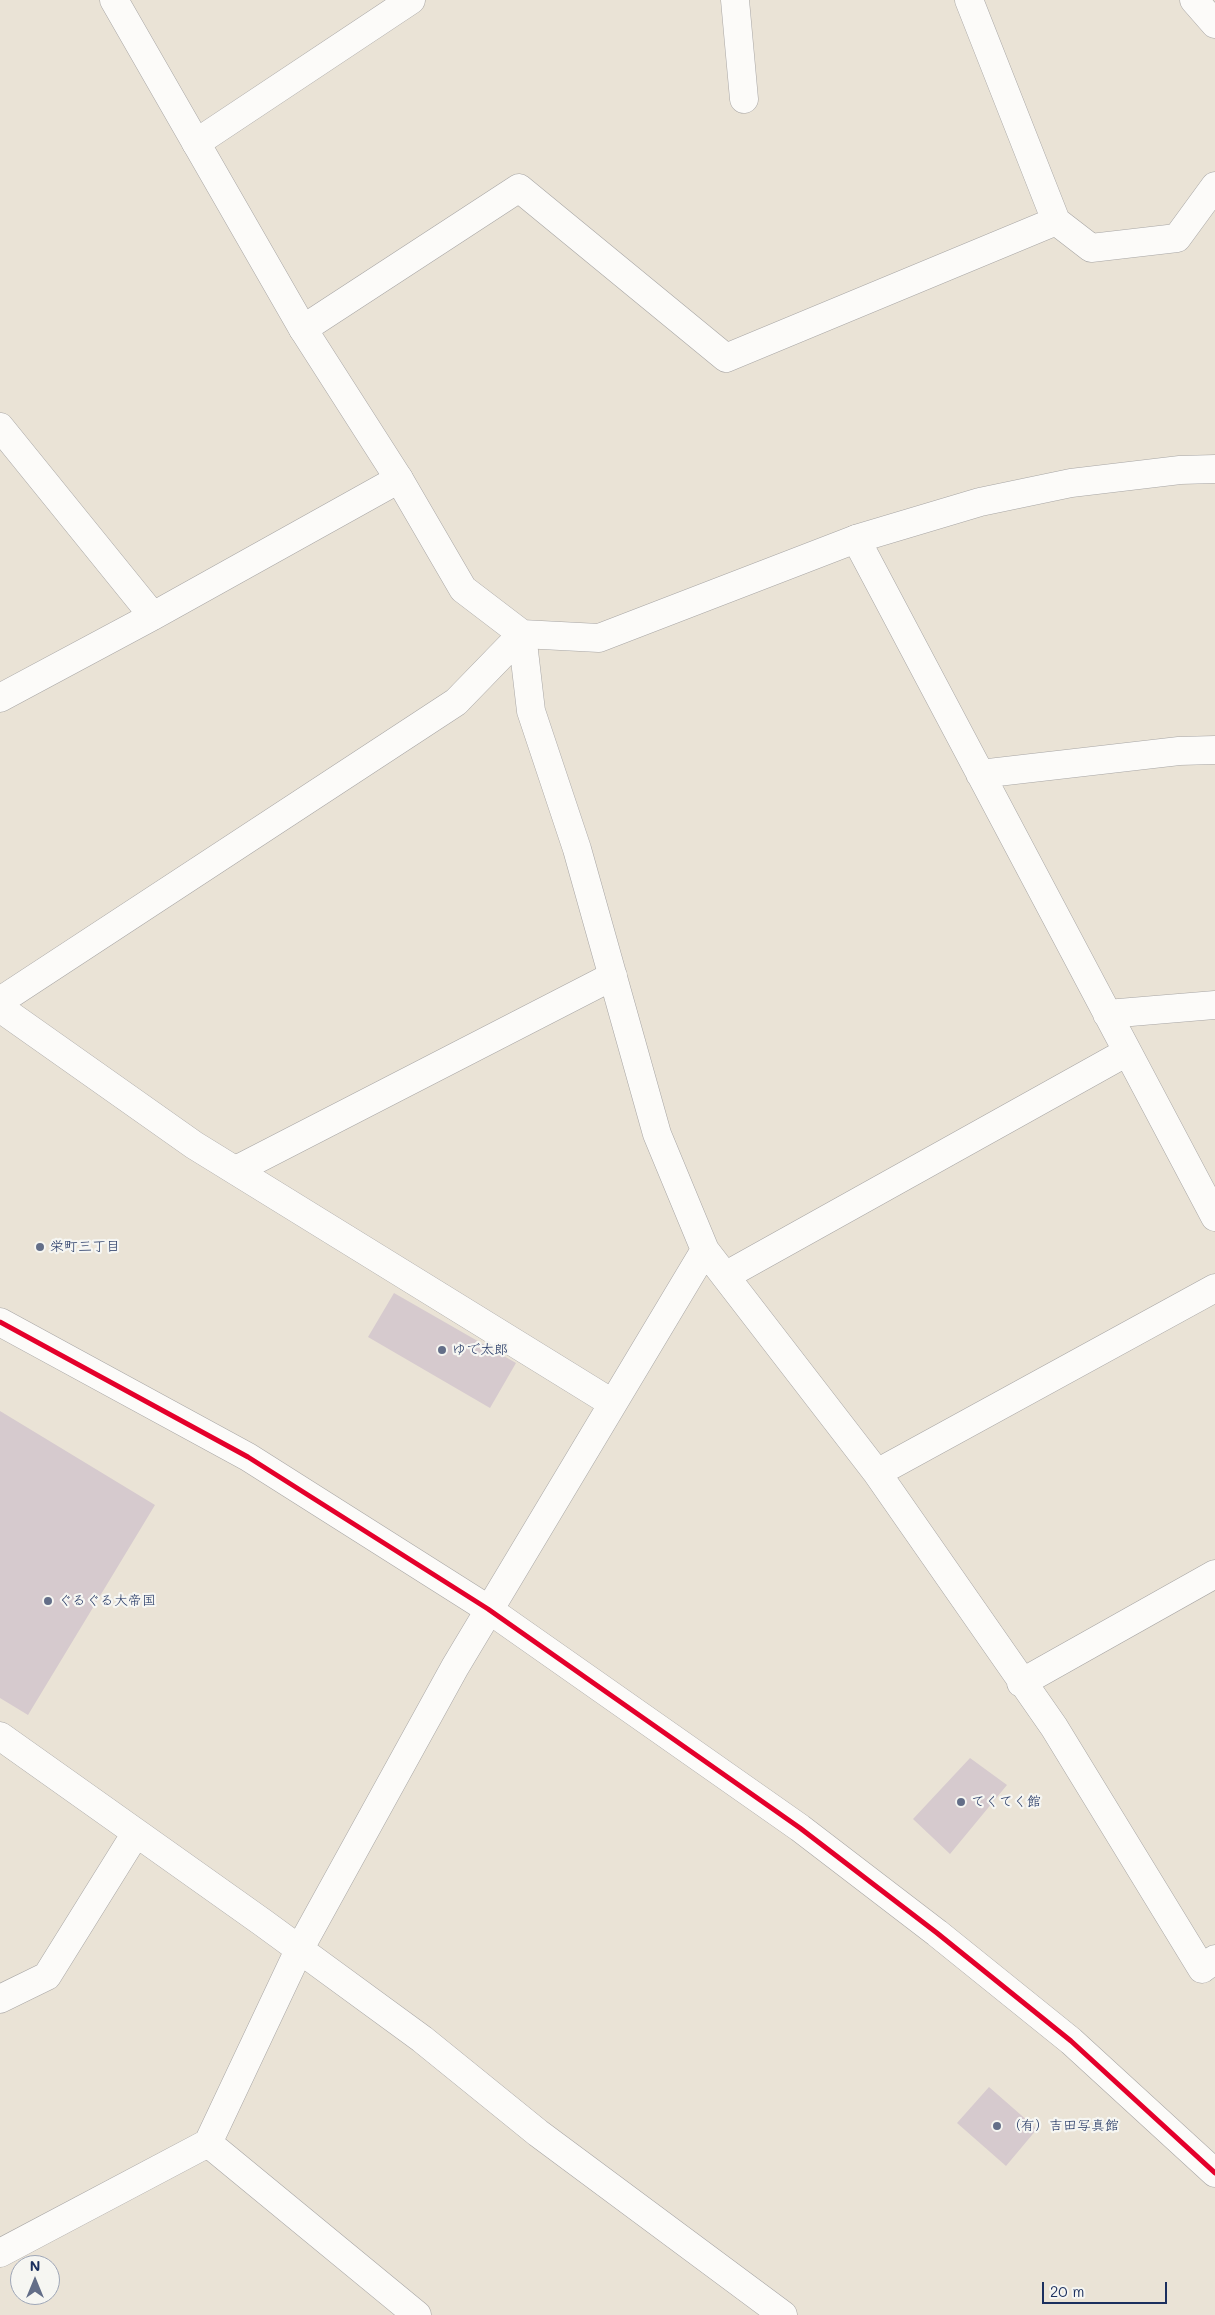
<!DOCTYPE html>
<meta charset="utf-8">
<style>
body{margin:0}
#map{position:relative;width:1215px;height:2315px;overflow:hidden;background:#eae3d6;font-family:Mali,sans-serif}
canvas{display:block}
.north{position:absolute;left:10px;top:2255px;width:50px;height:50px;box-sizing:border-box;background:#f6f6f2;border:1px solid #9ea6b7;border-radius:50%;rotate:0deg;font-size:14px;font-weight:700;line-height:20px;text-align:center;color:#1b2f5e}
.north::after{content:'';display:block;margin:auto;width:18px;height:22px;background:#636e88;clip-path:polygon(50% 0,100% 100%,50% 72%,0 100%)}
.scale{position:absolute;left:1042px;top:2282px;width:125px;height:22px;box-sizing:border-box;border:2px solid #1b2f5e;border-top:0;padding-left:6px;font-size:15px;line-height:18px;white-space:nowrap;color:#1b2f5e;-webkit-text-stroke:4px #f6f6f2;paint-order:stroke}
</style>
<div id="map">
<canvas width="1215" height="2315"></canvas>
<div class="north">N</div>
<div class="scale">20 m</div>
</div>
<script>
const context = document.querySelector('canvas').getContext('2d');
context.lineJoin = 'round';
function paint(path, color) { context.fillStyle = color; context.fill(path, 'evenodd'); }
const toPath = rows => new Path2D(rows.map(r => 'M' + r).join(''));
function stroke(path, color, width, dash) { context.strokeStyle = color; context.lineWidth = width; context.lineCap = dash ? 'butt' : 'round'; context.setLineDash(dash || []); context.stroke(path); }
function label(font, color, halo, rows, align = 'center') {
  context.font = font + ' Mali,"Klee One",sans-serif'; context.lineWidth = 4.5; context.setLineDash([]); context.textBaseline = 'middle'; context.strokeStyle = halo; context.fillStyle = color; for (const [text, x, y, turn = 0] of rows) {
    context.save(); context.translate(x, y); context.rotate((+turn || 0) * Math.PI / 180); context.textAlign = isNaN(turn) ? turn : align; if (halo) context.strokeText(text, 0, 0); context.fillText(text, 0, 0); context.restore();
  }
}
paint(toPath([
 [394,1293,516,1363,490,1408,368,1337],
 [0,1411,155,1505,28,1715,0,1698],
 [970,1758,1007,1785,950,1854,913,1819],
 [989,2087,1037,2129,1006,2166,957,2123]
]), '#d6cace');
const minor = toPath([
 [735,0,744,99],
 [969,0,1056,221,1091,248,1177,238,1215,186],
 [1194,0,1215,24],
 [196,143,411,0],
 [303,329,519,188,726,358,1056,221],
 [0,427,153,616],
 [856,539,1215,1217],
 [522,634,531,711,577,849,657,1134,705,1250,877,1473,1054,1727,1202,1969,1215,1959],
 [0,698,153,616,399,479],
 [980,774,1179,751,1215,750],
 [0,1001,456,702,522,634],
 [0,1008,194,1145,612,1403],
 [1107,1014,1215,1005],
 [236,1170,613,976],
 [725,1276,1127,1052],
 [877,1473,1215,1288],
 [1021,1683,1215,1574],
 [0,1736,262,1922,422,2039,538,2133,783,2315],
 [0,1999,47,1976,136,1833],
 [208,2143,299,1950,455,1667,705,1250],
 [0,2253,208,2143,417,2315]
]);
const tertiary = toPath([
 [114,0,303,329,399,479,463,589,522,634,599,638,856,539,980,502,1071,483,1180,470,1215,469]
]);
const trunk = toPath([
 [0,1322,248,1457,488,1609,800,1828,937,1933,1071,2041,1215,2173]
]);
stroke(minor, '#a7a5a4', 29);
stroke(tertiary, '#a7a5a4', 29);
stroke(trunk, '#a7a5a4', 29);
stroke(minor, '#fcfbf9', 28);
stroke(tertiary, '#fcfbf9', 28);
stroke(trunk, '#fcfbf9', 28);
stroke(toPath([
 [0,1322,248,1457,488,1609,800,1828,937,1933,1071,2041,1215,2173]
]), '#e4002b', 5);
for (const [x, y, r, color] of [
 [40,1247,5,"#636e88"],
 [442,1350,5,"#636e88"],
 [48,1601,5,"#636e88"],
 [961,1802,5,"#636e88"],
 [997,2126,5,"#636e88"]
]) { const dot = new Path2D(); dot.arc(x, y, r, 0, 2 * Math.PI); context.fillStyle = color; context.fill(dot); stroke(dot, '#f6f6f2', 2); }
label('14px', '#1b2f5e', '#f6f6f2', [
 ["栄町三丁目",50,1247],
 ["ゆで太郎",452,1350],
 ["ぐるぐる大帝国",58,1601],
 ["てくてく館",971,1802],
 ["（有）吉田写真館",1007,2126]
], 'left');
</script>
